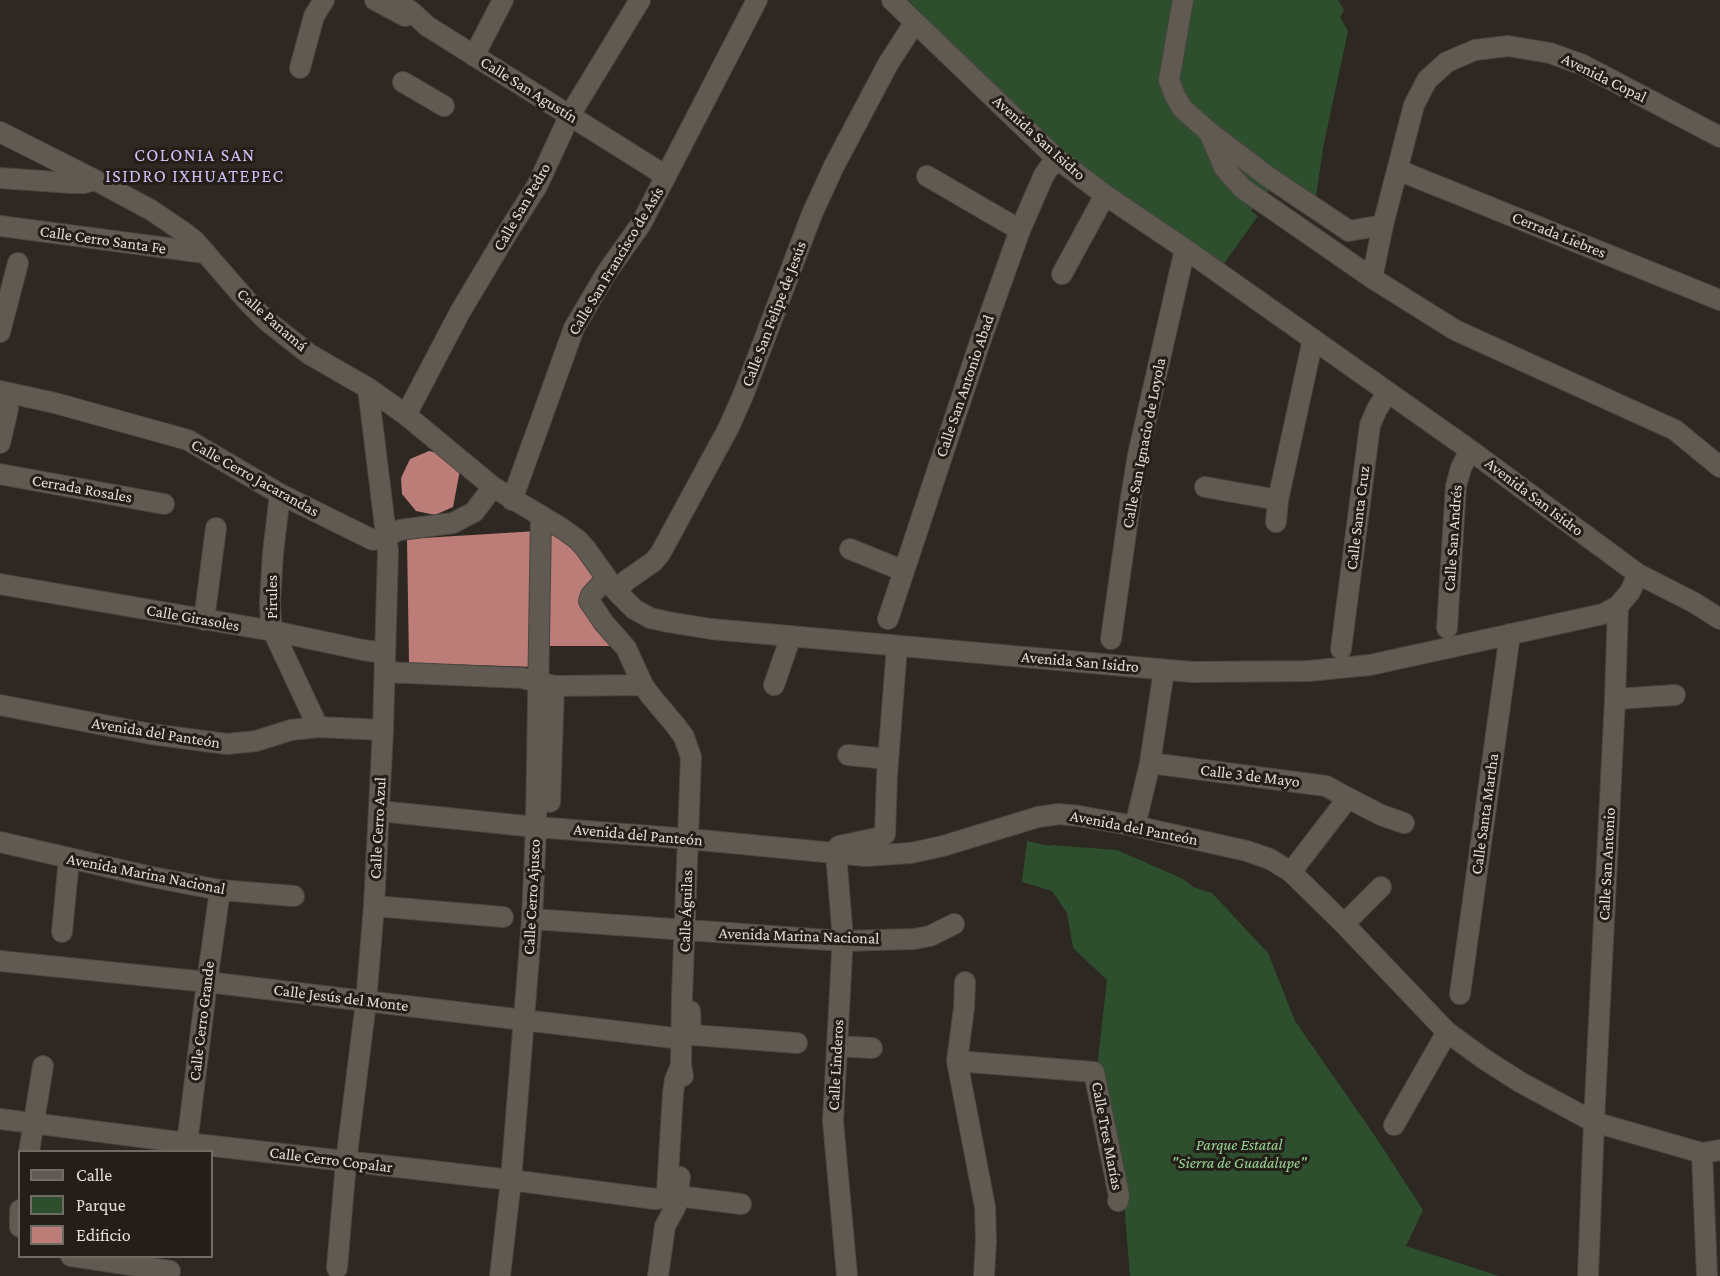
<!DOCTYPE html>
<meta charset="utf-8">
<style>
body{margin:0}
#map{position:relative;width:1720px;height:1276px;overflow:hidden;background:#2d2821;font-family:"Crimson Pro",serif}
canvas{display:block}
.legend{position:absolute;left:18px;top:1150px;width:195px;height:108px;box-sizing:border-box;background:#231e17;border:2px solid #6f6b65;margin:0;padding:8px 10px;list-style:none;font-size:18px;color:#e2deda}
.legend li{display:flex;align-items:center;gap:12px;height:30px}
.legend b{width:30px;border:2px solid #6f6b65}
</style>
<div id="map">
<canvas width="1720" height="1276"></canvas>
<ul class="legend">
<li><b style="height:8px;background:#615a53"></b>Calle</li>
<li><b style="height:16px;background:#2e4f2d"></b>Parque</li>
<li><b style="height:16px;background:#bc7c77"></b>Edificio</li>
</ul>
</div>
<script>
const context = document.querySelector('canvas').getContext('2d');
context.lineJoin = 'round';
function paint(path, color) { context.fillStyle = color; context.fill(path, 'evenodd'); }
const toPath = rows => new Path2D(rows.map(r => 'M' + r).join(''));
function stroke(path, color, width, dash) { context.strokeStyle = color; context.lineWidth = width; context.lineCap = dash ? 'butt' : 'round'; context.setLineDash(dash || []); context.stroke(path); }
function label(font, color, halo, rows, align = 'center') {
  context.font = font + ' "Crimson Pro",serif'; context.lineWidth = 6; context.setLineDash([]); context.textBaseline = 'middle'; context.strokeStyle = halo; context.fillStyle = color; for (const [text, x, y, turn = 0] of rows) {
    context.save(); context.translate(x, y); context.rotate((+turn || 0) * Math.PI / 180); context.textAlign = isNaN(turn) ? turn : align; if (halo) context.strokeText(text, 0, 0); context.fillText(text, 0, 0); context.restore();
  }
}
paint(toPath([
 [908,0,1338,0,1344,10,1340,17,1348,31,1323,148,1315,204,1271,186,1264,198,1260,197,1251,211,1258,216,1223,265,1064,154],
 [1027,841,1050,846,1052,845,1117,850,1183,879,1193,887,1212,893,1268,953,1295,1021,1375,1136,1423,1210,1406,1246,1499,1276,1130,1276,1124,1201,1098,1059,1107,980,1073,948,1067,913,1052,891,1022,882]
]), '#2e4f2d');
paint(toPath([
 [429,451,447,455,460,470,453,507,435,515,416,511,402,494,401,478,410,459],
 [551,530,567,540,597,576,584,589,617,646,544,646],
 [537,531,537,667,409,663,407,539]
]), '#bc7c77');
const minor = toPath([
 [375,0,405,16],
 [395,0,412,12,427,26,666,176],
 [892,0,1056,158,1105,195,1185,249,1470,450,1638,574,1693,602,1720,619],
 [1183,0,1169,80,1175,96,1182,108,1209,132,1267,176,1349,231,1383,225],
 [474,56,503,0],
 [300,68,314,16,324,0],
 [403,82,444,106],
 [0,132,95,180,151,210,182,231,195,241,248,302,267,321,309,354,368,388,406,415,493,487,563,529,578,540,586,549,616,591,634,609,650,618,668,622,711,629,1192,672,1308,671,1370,665,1603,614,1618,606,1630,592,1638,574],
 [1209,132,1224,167,1242,188,1372,278,1455,330,1675,430,1720,467],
 [1398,170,1720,300],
 [927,176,1020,230],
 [0,178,71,183,84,183,95,180],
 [0,226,205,253],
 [1062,274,1105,195],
 [1372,278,1383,225,1414,105,1427,80,1447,62,1475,50,1508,46,1550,53,1583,65,1720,137],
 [0,332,18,263],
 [0,391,55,403,188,440,280,494,373,540,379,539,400,530,453,523,474,512,493,487],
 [406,415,460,312,506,235,537,186,570,115,640,0],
 [0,443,8,409],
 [0,474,164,504],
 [1205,487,1278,500],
 [280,494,273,553,270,602,271,623,273,631,318,727],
 [512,500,574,328,607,272,641,224,757,0],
 [1276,522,1278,500,1313,339],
 [850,549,904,571],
 [606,579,591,595,589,601,604,623,626,648,643,685,650,695,676,726,684,737,691,757,682,996,681,1065,683,1076],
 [0,584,273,631,363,650,385,653],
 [616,591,627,580,653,562,660,554,729,427,744,393,812,214,834,166,888,64,915,22],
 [888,619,980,342,1020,230,1044,175,1056,158],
 [204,620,216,528],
 [1447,628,1456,486,1461,468,1470,450],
 [1111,639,1130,504,1138,455,1185,249],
 [1341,649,1370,425,1377,409,1388,392],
 [385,672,522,678,554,686,643,685],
 [774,685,791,636],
 [1615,699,1675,695],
 [0,705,151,734,227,744,256,741,291,730,318,727,383,730],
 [848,755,888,759],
 [1150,763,1326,786,1348,798,1381,815,1404,823],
 [550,802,554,686],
 [379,811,536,827,689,839,866,856,911,853,943,846,1038,817,1059,814,1079,816,1135,826,1247,851,1270,859,1291,872,1344,924,1447,1032,1484,1059,1520,1082,1594,1122,1702,1153,1720,1150],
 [1135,826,1150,763,1164,670],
 [0,842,147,876,220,890,294,896],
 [1291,872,1348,798],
 [374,906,503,917],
 [532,919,842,941,914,939,930,936,954,924],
 [1344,924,1381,887],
 [62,932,69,859],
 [0,961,207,982,682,1039],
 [965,982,964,1008,957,1061,985,1207,986,1240,984,1276],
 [1460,994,1510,634],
 [690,1011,691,1032,694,1035,797,1043],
 [837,1046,872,1048],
 [957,1061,1094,1072,1119,1196,1118,1201],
 [0,1119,187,1143,511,1180,655,1199,663,1198,667,1191,673,1093,675,1080,681,1065],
 [1394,1125,1447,1032],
 [29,1152,43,1066],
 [186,1152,207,982,220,890],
 [1702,1153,1707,1276],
 [678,1196,741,1204],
 [20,1210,20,1227],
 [71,1256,170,1271],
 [337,1268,346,1162,366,1002,374,906,383,730,388,551,368,388],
 [500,1276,511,1180,532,919,536,827,541,516],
 [658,1276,665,1226,676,1206,680,1177],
 [847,1276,833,1121,842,954,842,927,836,854,839,846,877,838,885,834,887,775,897,646],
 [1588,1276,1594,1122,1615,699,1618,606]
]);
stroke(minor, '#4a4640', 22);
stroke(minor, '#615a53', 20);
label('16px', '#e2deda', '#231e17', [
 ["Avenida Copal",1604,78,26],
 ["Calle San Agustín",529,90,32],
 ["Avenida San Isidro",1039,138,42],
 ["Calle San Pedro",522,207,-60],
 ["Cerrada Liebres",1559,235,22],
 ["Calle Cerro Santa Fe",103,240,8],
 ["Calle San Francisco de Asís",616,261,-59],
 ["Calle San Felipe de Jesús",774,314,-69],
 ["Calle Panamá",272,320,41],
 ["Calle San Antonio Abad",965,386,-71],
 ["Calle San Ignacio de Loyola",1144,443,-79],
 ["Calle Cerro Jacarandas",255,478,29],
 ["Cerrada Rosales",82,489,10],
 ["Avenida San Isidro",1534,497,37],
 ["Calle Santa Cruz",1358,518,-83],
 ["Calle San Andrés",1453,538,-86],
 ["Pirules",272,597,-90],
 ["Calle Girasoles",193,618,10],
 ["Avenida San Isidro",1080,662,5],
 ["Avenida del Panteón",156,733,9],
 ["Calle 3 de Mayo",1250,776,7],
 ["Calle Santa Martha",1485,814,-82],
 ["Calle Cerro Azul",378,828,-87],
 ["Avenida del Panteón",1134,828,11],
 ["Avenida del Panteón",638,835,5],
 ["Calle San Antonio",1607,864,-87],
 ["Avenida Marina Nacional",146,874,11],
 ["Calle Cerro Ajusco",532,897,-87],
 ["Calle Águilas",686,911,-88],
 ["Avenida Marina Nacional",799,936,2],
 ["Calle Jesús del Monte",341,998,7],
 ["Calle Cerro Grande",202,1021,-83],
 ["Calle Linderos",836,1065,-87],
 ["Calle Tres Marías",1107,1136,79],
 ["Calle Cerro Copalar",331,1160,7]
]);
label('italic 16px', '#96d493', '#231e17', [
 ["Parque Estatal",1239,1145],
 ["\"Sierra de Guadalupe\"",1239,1163]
]);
context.letterSpacing = '1.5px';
label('18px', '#cfbef7', '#231e17', [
 ["COLONIA SAN",195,155],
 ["ISIDRO IXHUATEPEC",195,176]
]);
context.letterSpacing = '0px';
</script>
